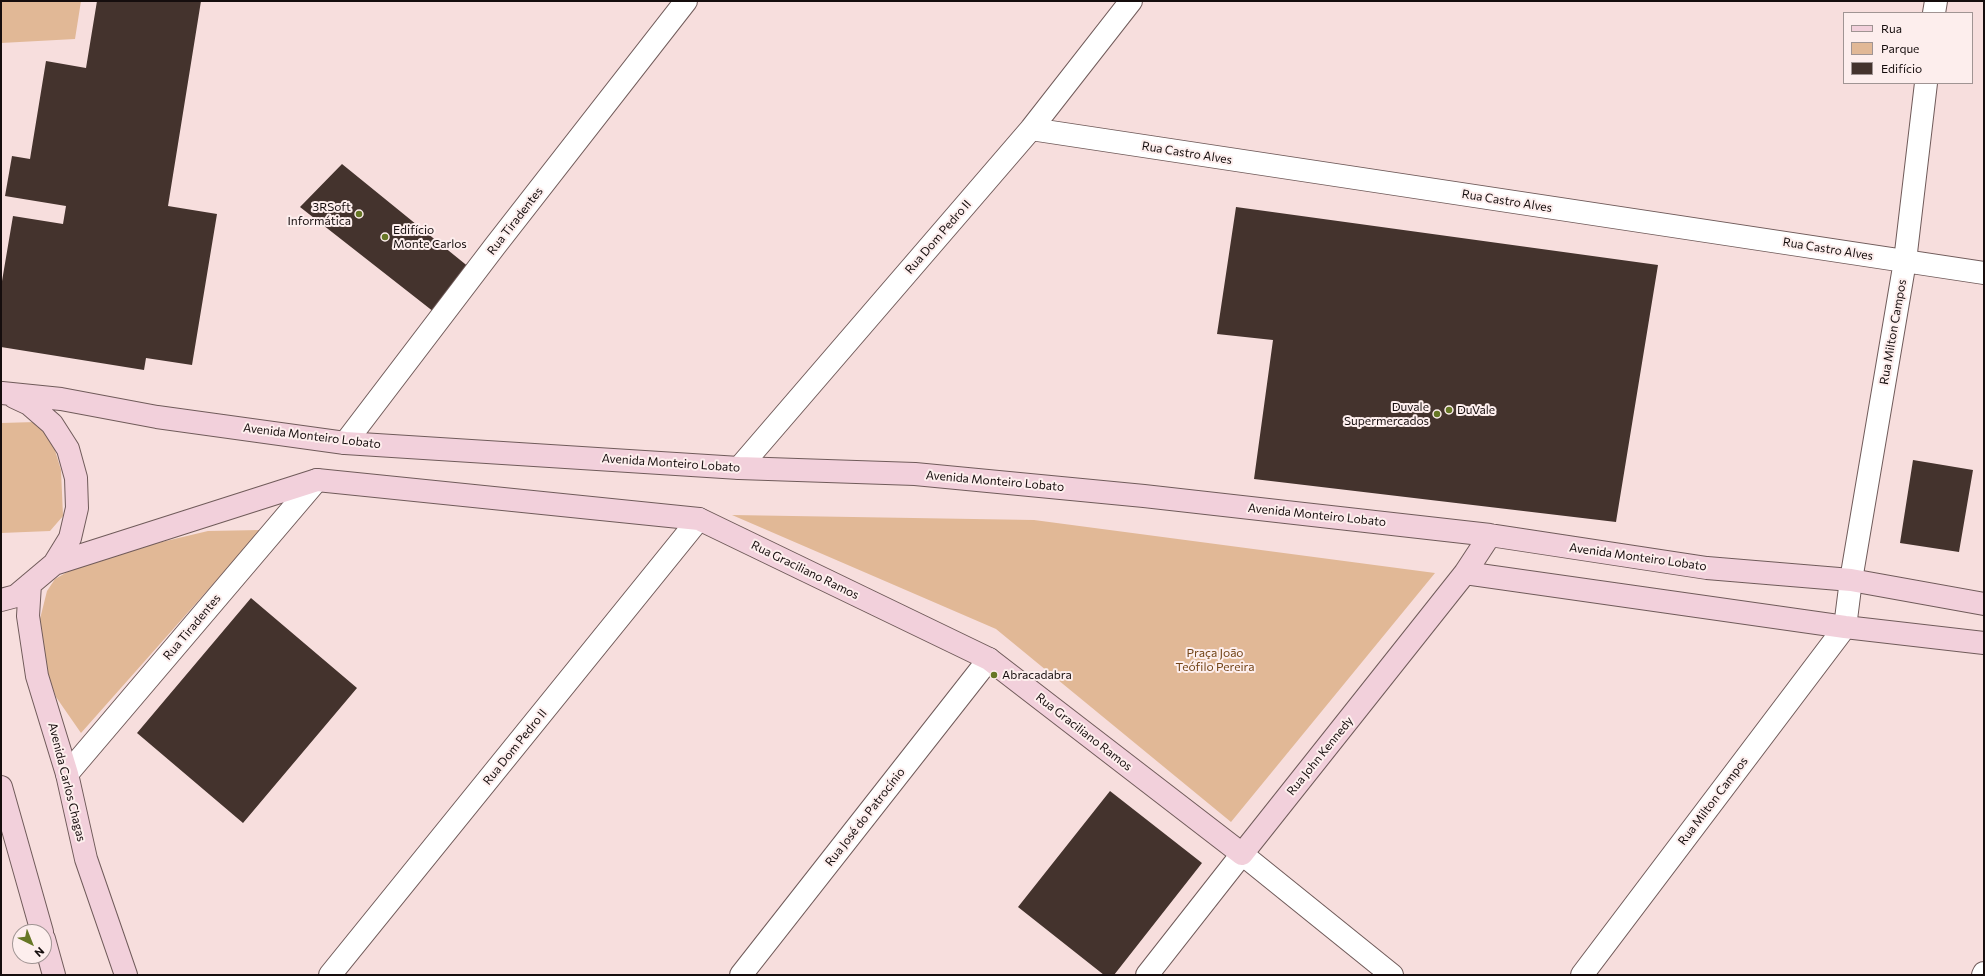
<!DOCTYPE html>
<meta charset="utf-8">
<style>
body{margin:0}
#map{position:relative;width:1985px;height:976px;overflow:hidden;background:#f7dedd;font-family:Commissioner,sans-serif}
canvas{display:block}
.frame{position:absolute;inset:0;border:2px solid #150d0d;pointer-events:none}
.legend{position:absolute;left:1843px;top:12px;width:130px;height:72px;box-sizing:border-box;background:#fdeeed;border:1px solid #a09493;margin:0;padding:5px 7px;list-style:none;font-size:12px;color:#150d0d}
.legend li{display:flex;align-items:center;gap:8px;height:20px}
.legend b{width:20px;border:1px solid #a09493}
.north{position:absolute;left:12px;top:924px;width:40px;height:40px;box-sizing:border-box;background:#fdeeed;border:1px solid #a09493;border-radius:50%;rotate:137deg;font-size:11px;font-weight:700;line-height:16px;text-align:center;color:#150d0d}
.north::after{content:'';display:block;margin:auto;width:14px;height:18px;background:#667725;clip-path:polygon(50% 0,100% 100%,50% 72%,0 100%)}
</style>
<div id="map">
<canvas width="1985" height="976"></canvas>
<div class="frame"></div>
<ul class="legend">
<li><b style="height:5px;background:#f2d0db"></b>Rua</li>
<li><b style="height:11px;background:#e1b896"></b>Parque</li>
<li><b style="height:11px;background:#44332d"></b>Edifício</li>
</ul>
<div class="north">N</div>
</div>
<script>
const context = document.querySelector('canvas').getContext('2d');
context.lineJoin = 'round';
function paint(path, color) { context.fillStyle = color; context.fill(path, 'evenodd'); }
const toPath = rows => new Path2D(rows.map(r => 'M' + r).join(''));
function stroke(path, color, width, dash) { context.strokeStyle = color; context.lineWidth = width; context.lineCap = dash ? 'butt' : 'round'; context.setLineDash(dash || []); context.stroke(path); }
function label(font, color, halo, rows, align = 'center') {
  context.font = font + ' Commissioner,sans-serif'; context.lineWidth = 4; context.setLineDash([]); context.textBaseline = 'middle'; context.strokeStyle = halo; context.fillStyle = color; for (const [text, x, y, turn = 0] of rows) {
    context.save(); context.translate(x, y); context.rotate((+turn || 0) * Math.PI / 180); context.textAlign = isNaN(turn) ? turn : align; if (halo) context.strokeText(text, 0, 0); context.fillText(text, 0, 0); context.restore();
  }
}
paint(toPath([
 [1,1,81,1,75,39,1,43],
 [36,422,53,444,61,470,63,516,50,531,1,533,1,423],
 [732,515,1034,520,1435,573,1231,822,996,629],
 [261,530,81,733,56,697,40,653,40,619,47,591,55,579,90,559,208,531]
]), '#e1b896');
paint(toPath([
 [97,1,201,1,168,206,217,214,192,365,146,358,144,370,1,347,1,287,13,216,63,224,66,206,5,196,12,156,30,159,46,61,86,68],
 [342,164,470,268,434,312,300,207],
 [1236,207,1658,265,1616,522,1254,479,1273,340,1217,334],
 [1913,460,1973,470,1959,552,1900,543],
 [251,598,357,688,243,823,137,733],
 [1110,791,1202,863,1114,975,1104,975,1018,907]
]), '#44332d');
const minor = toPath([
 [1934,13,1936,1],
 [1031,129,1984,273],
 [345,443,495,246,686,1],
 [739,468,1031,129,1131,1],
 [67,774,317,480],
 [330,975,699,519],
 [741,975,989,659],
 [1147,975,1242,854,1392,975],
 [1582,975,1845,627,1851,580,1905,261,1926,83],
 [1983,975,1984,973]
]);
const secondary = toPath([
 [2,393,61,399,157,417,345,443,739,468,915,474,1144,496,1490,535,1707,568,1851,580,1984,604],
 [54,564,317,480,699,519,989,659,1242,854,1465,573,1490,535],
 [1465,573,1845,627,1984,643],
 [30,584,28,616,37,676,67,774,86,859,126,975],
 [1,600,16,596,54,564,70,538,77,508,76,478,68,449,52,424,29,404,14,397],
 [1,787,42,932],
 [44,939,54,975]
]);
stroke(minor, '#705b5a', 24);
stroke(secondary, '#705b5a', 24);
stroke(minor, '#fff', 22);
stroke(secondary, '#f2d0db', 22);
for (const [x, y, r, color] of [
 [359,214,4,"#667725"],
 [385,237,4,"#667725"],
 [1449,410,4,"#667725"],
 [1437,414,4,"#667725"],
 [994,675,4,"#667725"]
]) { const dot = new Path2D(); dot.arc(x, y, r, 0, 2 * Math.PI); context.fillStyle = color; context.fill(dot); stroke(dot, '#fdeeed', 1.5); }
label('12px', '#150d0d', '#fdeeed', [
 ["Rua Castro Alves",1187,153,9],
 ["Rua Castro Alves",1507,201,9],
 ["Rua Tiradentes",515,221,-52],
 ["Rua Dom Pedro II",938,237,-49],
 ["Rua Castro Alves",1828,249,9],
 ["Rua Milton Campos",1893,332,-80],
 ["Avenida Monteiro Lobato",312,436,7],
 ["Avenida Monteiro Lobato",671,463,4],
 ["Avenida Monteiro Lobato",995,481,5],
 ["Avenida Monteiro Lobato",1317,515,6],
 ["Avenida Monteiro Lobato",1638,557,8],
 ["Rua Graciliano Ramos",805,570,26],
 ["Rua Tiradentes",192,627,-50],
 ["Rua Graciliano Ramos",1084,732,38],
 ["Rua Dom Pedro II",515,747,-51],
 ["Rua John Kennedy",1320,756,-51],
 ["Avenida Carlos Chagas",67,782,76],
 ["Rua Milton Campos",1713,801,-53],
 ["Rua José do Patrocínio",865,817,-52]
]);
label('12px', '#150d0d', '#fdeeed', [
 ["3RSoft",351,207,"right"],
 ["Informática",351,221,"right"],
 ["Edifício",393,230],
 ["Monte Carlos",393,244],
 ["Duvale",1429,407,"right"],
 ["Supermercados",1429,421,"right"],
 ["DuVale",1457,410],
 ["Abracadabra",1002,675]
], 'left');
label('12px', '#724417', '#fdeeed', [
 ["Praça João",1215,653],
 ["Teófilo Pereira",1215,667]
]);
</script>
